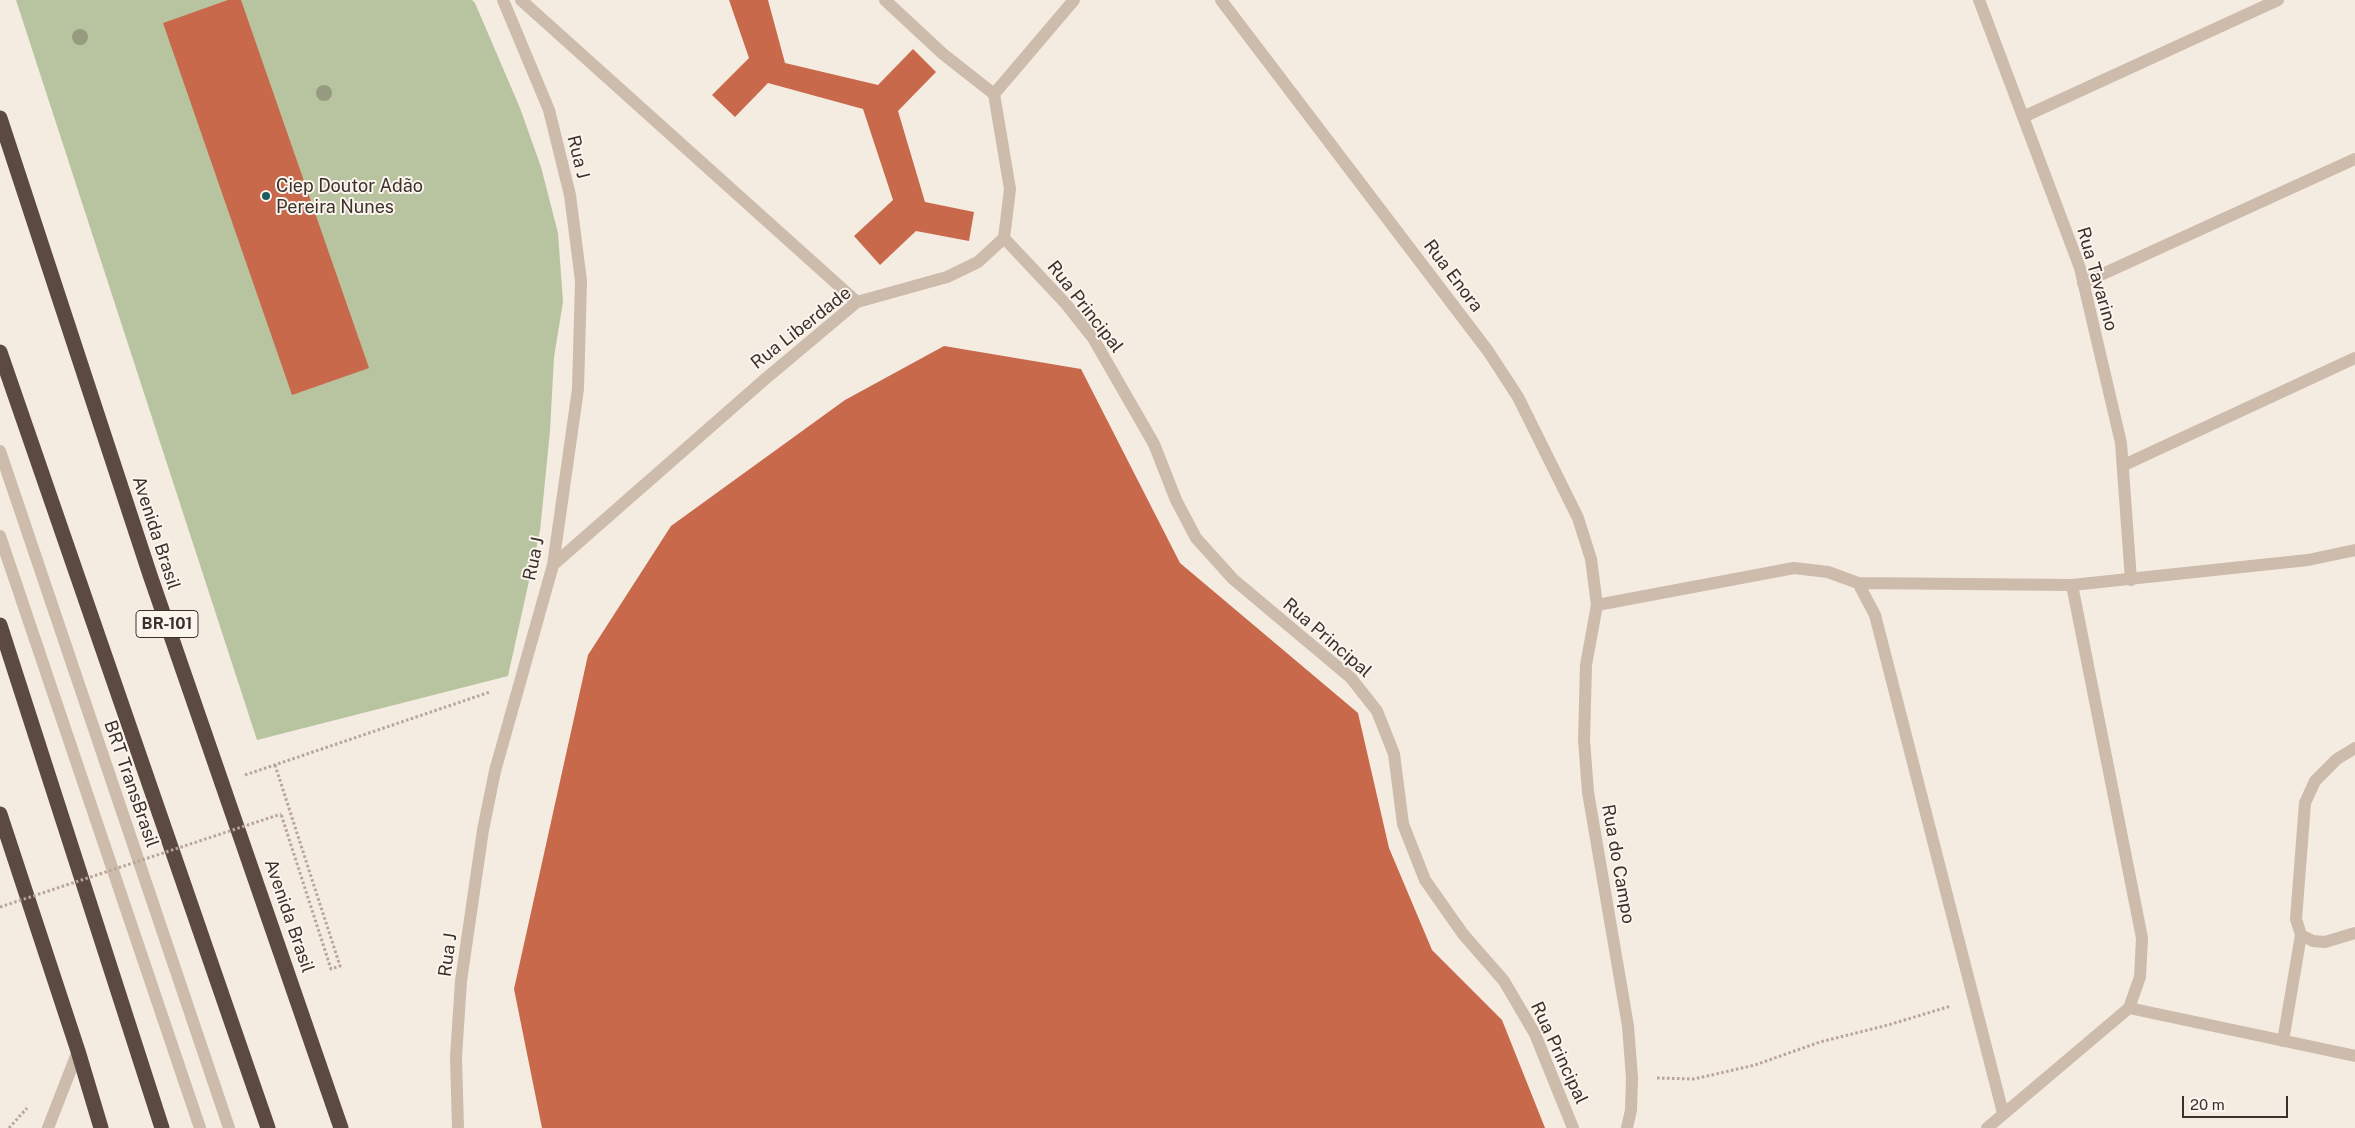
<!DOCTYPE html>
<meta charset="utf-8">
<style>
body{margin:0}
#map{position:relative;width:2355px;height:1128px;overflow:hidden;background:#f4ebe1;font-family:"Public Sans",sans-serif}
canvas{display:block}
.scale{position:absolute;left:2182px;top:1096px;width:106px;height:22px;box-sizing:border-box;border:2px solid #3b302b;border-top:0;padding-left:6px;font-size:15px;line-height:18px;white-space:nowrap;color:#3b302b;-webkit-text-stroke:4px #fbf5ee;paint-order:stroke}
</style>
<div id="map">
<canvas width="2355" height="1128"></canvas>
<div class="scale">20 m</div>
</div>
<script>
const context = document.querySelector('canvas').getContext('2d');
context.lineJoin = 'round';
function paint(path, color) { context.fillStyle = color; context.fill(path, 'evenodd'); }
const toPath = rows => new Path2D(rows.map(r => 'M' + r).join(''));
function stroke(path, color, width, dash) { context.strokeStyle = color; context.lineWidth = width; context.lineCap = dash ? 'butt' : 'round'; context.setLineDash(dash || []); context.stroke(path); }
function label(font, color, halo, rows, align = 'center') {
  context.font = font + ' "Public Sans",sans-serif'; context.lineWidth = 4; context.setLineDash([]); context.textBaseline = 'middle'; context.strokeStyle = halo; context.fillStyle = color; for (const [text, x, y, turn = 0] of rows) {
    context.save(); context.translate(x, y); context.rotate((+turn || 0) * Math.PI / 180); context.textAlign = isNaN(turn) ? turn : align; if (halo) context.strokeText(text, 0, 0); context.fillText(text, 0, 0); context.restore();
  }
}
paint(toPath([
 [16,0,472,0,475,3,520,108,541,167,558,233,563,302,554,357,550,431,540,531,508,676,257,740]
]), '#b8c4a0');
paint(toPath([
 [228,0,241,0,369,368,292,395,163,23],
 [729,0,768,0,785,63,878,85,913,49,936,72,898,111,925,202,974,212,969,241,916,231,880,265,854,236,893,200,863,109,768,83,735,117,712,95,749,58],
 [944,346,1081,369,1180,563,1358,713,1389,848,1432,950,1502,1020,1545,1128,542,1128,514,989,588,655,671,526,845,400]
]), '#c8694b');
stroke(toPath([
 [275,765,340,966,331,969,281,814],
 [245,775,490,692],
 [1657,1078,1694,1079,1755,1065,1820,1042,1888,1025,1951,1006],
 [9,1128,27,1108]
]), '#b9a596', 3, [2.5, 2.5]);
stroke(toPath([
 [521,0,857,302],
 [885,0,943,54,994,94],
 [1221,0,1488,351,1518,397,1578,518,1591,559,1597,605,1586,665,1584,740,1588,792,1628,1026,1632,1078,1631,1110,1627,1128],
 [1979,0,2080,268,2121,443,2131,580],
 [2023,117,2278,0],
 [1004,238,1066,304,1093,338,1154,444,1176,500,1196,538,1233,579,1351,678,1377,711,1394,754,1403,824,1425,880,1463,934,1504,981,1535,1034,1573,1128],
 [2083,283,2355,159],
 [0,451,229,1128],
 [2124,465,2355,358],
 [0,536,200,1128],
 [553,565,764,380,857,302,947,277,978,262,1004,238,1010,189,994,94,1074,0],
 [1858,583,1875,615,2003,1113],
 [1597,605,1794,568,1828,572,1858,583,2072,585,2308,560,2355,550],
 [2355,748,2337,759,2315,781,2305,803,2296,919,2301,935,2313,941,2325,942,2355,933],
 [2129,1008,2355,1056],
 [2283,1041,2301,935],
 [48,1128,78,1051],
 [458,1128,456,1057,461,981,483,830,495,771,553,565,578,389,581,281,570,195,549,110,503,0],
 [1987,1128,2129,1008,2140,977,2142,938,2072,585]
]), '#cdbbac', 12);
stroke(toPath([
 [0,118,150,575,341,1128],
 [0,352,268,1128],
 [0,625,162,1128],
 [0,814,78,1051,101,1128]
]), '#5c4a42', 15);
stroke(toPath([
 [0,907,281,814]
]), '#b9a596', 3, [2.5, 2.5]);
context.fillStyle = '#969b7f';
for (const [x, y] of [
 [80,37],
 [324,93]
]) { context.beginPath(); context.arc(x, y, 8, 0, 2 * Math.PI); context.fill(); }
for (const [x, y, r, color] of [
 [266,196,5,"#1f5a5e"]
]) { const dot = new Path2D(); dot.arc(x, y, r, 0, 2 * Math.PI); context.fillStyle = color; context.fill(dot); stroke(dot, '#fbf5ee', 2); }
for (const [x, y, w] of [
 [167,624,62]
]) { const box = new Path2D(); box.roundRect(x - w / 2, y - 13.5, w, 27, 4); context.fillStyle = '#fbf5ee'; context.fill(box); stroke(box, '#3b302b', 1); }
label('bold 16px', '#3b302b', null, [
 ["BR-101",167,624]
]);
label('18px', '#3b302b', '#fbf5ee', [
 ["Rua J",578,157,76],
 ["Rua Enora",1453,276,53],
 ["Rua Tavarino",2097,279,74],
 ["Rua Principal",1085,307,52],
 ["Rua Liberdade",801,328,-38],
 ["Avenida Brasil",156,533,72],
 ["Rua J",534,559,-78],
 ["Rua Principal",1327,638,41],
 ["BRT TransBrasil",131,784,71],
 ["Rua do Campo",1618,864,80],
 ["Avenida Brasil",289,916,71],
 ["Rua J",448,955,-82],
 ["Rua Principal",1559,1053,65]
]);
label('18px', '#3b302b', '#fbf5ee', [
 ["Ciep Doutor Adão",276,186],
 ["Pereira Nunes",276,207]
], 'left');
</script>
